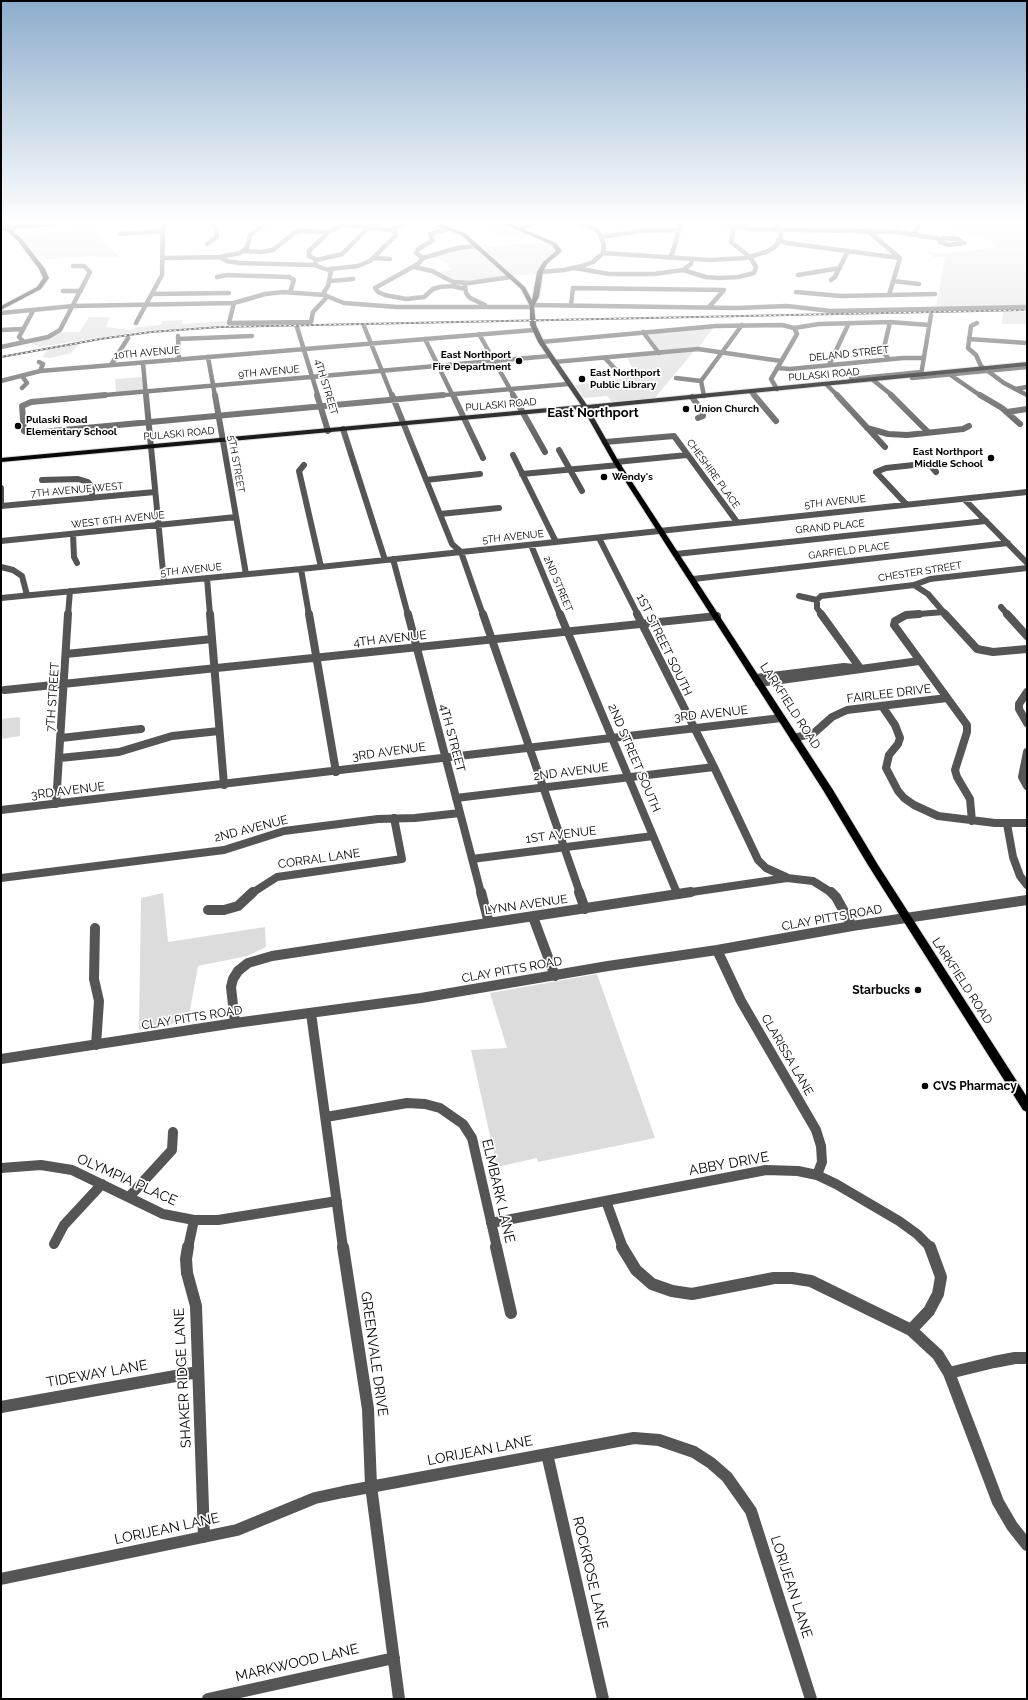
<!DOCTYPE html>
<style>
body{margin:0}
#map{position:relative;width:1028px;height:1700px;overflow:hidden;background:#fff;font-family:Raleway,sans-serif}
canvas{display:block}
.frame{position:absolute;inset:0;border:2px solid #000;pointer-events:none}
</style>
<div id="map">
<canvas width="1028" height="1700"></canvas>
<div class="frame"></div>
</div>
<script>
const context = document.querySelector('canvas').getContext('2d');
context.lineJoin = 'round';
function paint(path, color) { context.fillStyle = color; context.fill(path, 'evenodd'); }
const toPath = rows => new Path2D(rows.map(r => 'M' + r).join(''));
function stroke(path, color, width, dash) { context.strokeStyle = color; context.lineWidth = width; context.lineCap = dash ? 'butt' : 'round'; context.setLineDash(dash || []); context.stroke(path); }
function label(font, color, halo, rows, align = 'center') {
  context.font = font + ' Raleway,sans-serif'; context.lineWidth = 3.5; context.setLineDash([]); context.textBaseline = 'middle'; context.strokeStyle = halo; context.fillStyle = color; for (const [text, x, y, turn = 0] of rows) {
    context.save(); context.translate(x, y); context.rotate((+turn || 0) * Math.PI / 180); context.textAlign = isNaN(turn) ? turn : align; if (halo) context.strokeText(text, 0, 0); context.fillText(text, 0, 0); context.restore();
  }
}
paint(toPath([
 [466,224,503,224,509,227,505,228,513,232,535,236,521,238,515,235,507,237,488,231,492,230,479,225],
 [934,224,1027,224,1027,306,936,308,945,257,932,257,926,252,945,253,997,247,990,239],
 [93,229,119,257,107,258,92,256,40,260,19,235],
 [525,243,552,245,556,250,543,262,537,274,513,275,483,248],
 [473,247,507,277,457,282,439,272,452,269,448,266,451,264,432,257,448,254,459,249],
 [1003,312,1027,312,1027,324,1002,324],
 [89,317,110,317,106,327,129,330,137,327,160,325,163,321,183,320,182,324,227,321,226,325,137,332,38,347,31,342,54,336,63,332,80,332],
 [713,328,698,348,661,351,647,333],
 [80,343,71,353,50,358,42,357,48,349],
 [695,350,653,400,613,403,607,396,584,398,575,385,625,378,622,369,632,368,627,357],
 [142,377,144,391,116,393,115,379],
 [20,717,20,736,1,739,1,719],
 [163,893,168,942,265,927,266,947,247,956,198,966,188,1021,139,1029,141,898],
 [597,974,655,1138,538,1162,537,1158,497,1167,471,1050,507,1048,490,993]
]), '#dcdcdc');
const major = toPath([
 [432,224,440,224,465,233,525,287,532,300,537,272,543,262,556,251,552,245,504,224,511,224,556,243,562,251,547,264,543,272,539,297,534,306,536,325,544,342,587,405,1027,362,1027,366,589,409,619,462,833,790,878,865,1027,1097,1027,1112,1023,1110,868,865,823,790,613,462,583,409,1,462,1,458,581,405,538,342,530,325,530,306,521,289,461,235,432,224],
 [1,226,12,230,22,239,45,269,49,278,41,289,1,310,1,306,37,287,43,278,39,269,18,241,8,232,1,230,1,226]
]);
stroke(major, '#dbdbdb', 2);
stroke(toPath([
 [340,224,390,230,405,224],
 [726,224,751,229,897,232,941,239],
 [2,228,52,224],
 [448,229,430,234,433,240,418,249,416,253,423,258,418,264,375,288,378,292,385,295,406,299,424,297,433,289,440,287,452,286,465,289],
 [520,229,532,224],
 [868,231,900,258,889,295],
 [120,234,163,231],
 [914,234,919,226],
 [602,237,639,231,678,230],
 [943,238,958,239,964,243,948,245,940,242,943,238],
 [778,240,787,243,900,258],
 [207,244,217,237,217,231,213,224],
 [244,251,261,252,273,250,294,233,300,231,329,232],
 [603,253,710,260,745,258,766,252,776,246,781,238,781,232,776,226],
 [220,257,227,261,239,263,314,265,331,271,328,286,324,292,326,298,313,312,311,322,229,323,234,303],
 [671,257,681,224],
 [162,258,220,257,240,253,247,248,250,235,265,224],
 [374,258,390,259],
 [423,258,457,248,475,246],
 [317,260,309,256,309,251,329,232,342,225],
 [314,265,317,260,342,254,368,228],
 [414,267,432,271,453,282,469,283,511,277],
 [575,268,609,274,654,274,683,270,691,264,692,259],
 [330,269,358,266,370,261,396,235,396,232,390,230],
 [683,270,706,277,719,278,738,277,754,273,756,267,750,257,731,242,734,227],
 [540,272,564,270,582,266,593,262,603,253,604,245,599,232,594,228,579,224],
 [798,275,840,268],
 [217,277,227,275,289,277,294,280,290,292],
 [831,280,835,277,848,251],
 [330,281,353,279],
 [893,281,919,284],
 [465,285,466,293,470,298,485,305],
 [63,291,81,291],
 [796,292,841,296,935,294],
 [152,294,229,293],
 [571,305,573,288,724,290,709,307],
 [1,313,73,306,234,303,265,294,283,292,324,295,344,303,397,307,532,307,532,305,736,308,787,306,831,311,1027,307],
 [136,323,162,275,163,224],
 [977,323,971,326,968,348,976,355,981,366,1004,383,1027,395],
 [364,326,392,396],
 [297,327,318,396],
 [1,330,22,329],
 [643,332,659,353],
 [479,334,514,396],
 [178,336,179,360],
 [178,339,252,336],
 [425,339,453,396],
 [969,339,1027,343],
 [24,342,19,337,33,311],
 [541,342,716,326,782,325,794,328,819,324,890,322,929,325],
 [1,347,48,337,60,330,90,272,84,266,73,266],
 [208,357,215,396],
 [605,358,617,371],
 [889,359,883,352,890,322],
 [39,362,43,364,40,371],
 [554,362,698,349,781,361],
 [143,363,146,396],
 [111,365,128,338],
 [829,365,849,323],
 [777,368,790,369,903,358,923,358],
 [949,374,981,396],
 [921,375,931,315],
 [22,376,27,383,22,388],
 [676,378,701,381],
 [912,378,1027,367],
 [851,379,921,372],
 [873,380,893,396],
 [1,381,40,371,534,330],
 [827,385,838,396],
 [777,389,771,379,797,334,794,328],
 [1015,389,1027,387],
 [751,392,755,396],
 [94,396,550,356],
 [432,396,568,384],
 [704,396,701,381,742,325]
]), '#555', 4.5);
stroke(toPath([
 [105,395,31,402,22,406,24,431,31,433,443,395],
 [146,395,164,582],
 [215,395,246,574],
 [317,395,328,431],
 [392,395,452,544,461,552,483,615],
 [453,395,483,458],
 [513,395,545,452],
 [754,395,776,421],
 [837,395,885,447],
 [891,395,928,432],
 [980,395,1002,408,1020,424],
 [692,397,703,413,703,416,698,418],
 [1007,412,1027,409],
 [867,428,888,434,907,435,963,429,969,426],
 [343,429,385,560],
 [605,442,674,436,737,522],
 [559,450,582,491],
 [513,455,556,542],
 [616,462,687,455],
 [304,465,299,471,321,567],
 [522,474,619,465],
 [42,480,78,479,88,482,92,487,92,498],
 [426,480,480,474],
 [1,488,1,506,155,492],
 [964,499,1027,563],
 [906,504,876,472,886,468,923,464,931,466,936,472],
 [440,514,499,508],
 [73,534,74,557,77,563],
 [599,538,638,615],
 [1,541,236,517],
 [531,545,560,615],
 [676,554,986,521],
 [393,559,408,615],
 [1,567,13,570,22,576,27,595],
 [301,569,309,615],
 [207,578,210,615],
 [693,579,1008,543],
 [914,585,928,594,946,615],
 [799,596,817,600],
 [1,598,301,569,1027,492],
 [1001,607,1008,615],
 [68,615,70,591],
 [822,615,817,608,817,600,821,596,914,585,930,579,1027,568],
 [906,615,944,612]
]), '#555', 6);
stroke(toPath([
 [210,614,224,785],
 [309,614,336,772],
 [408,614,481,893],
 [483,614,580,893],
 [560,614,677,893],
 [637,614,714,767,758,860,766,868,786,877],
 [821,614,860,668],
 [919,614,906,615,895,621,894,625,967,725,967,732,955,770,957,777,970,799,972,821],
 [945,614,977,649,993,652,1027,649],
 [1007,614,1027,636],
 [66,654,212,639],
 [756,678,844,667,854,668],
 [759,683,919,661],
 [5,690,717,616],
 [1027,692,1019,704,1019,709,1027,723],
 [882,706,895,725,900,738,898,744,889,755,886,768,898,791,904,798,914,805,938,816,995,823,1027,823],
 [61,738,141,729],
 [794,738,814,733,832,717,847,710,947,698],
 [1027,752,1022,777,1027,786],
 [60,758,119,752,172,736,219,731],
 [456,798,714,767],
 [56,804,68,614],
 [1,810,781,718],
 [1007,824,1013,857,1020,876,1027,885],
 [472,859,653,836],
 [1,878,224,850,284,831,378,819,415,818,460,813],
 [252,893,277,877,402,859,394,818],
 [685,893,787,878,813,881,832,893]
]), '#555', 8);
stroke(toPath([
 [481,892,489,923],
 [579,892,585,909],
 [676,892,677,894],
 [831,892,836,897,852,926],
 [208,910,224,910,238,906,253,892],
 [533,917,555,976],
 [95,928,94,979,99,1001,96,1045],
 [717,950,741,1001,816,1130,821,1146,822,1162,817,1175],
 [311,1013,343,1248],
 [235,1023,231,987,233,979,238,971,248,963,272,956,691,892],
 [1,1059,235,1023,421,998,608,966,717,950,852,926,1027,900],
 [326,1117,407,1103,425,1104,440,1108,463,1124,472,1138,497,1248],
 [1,1168,41,1165,72,1170,163,1214,194,1220,218,1220,337,1201],
 [129,1197,172,1150,173,1132],
 [606,1201,623,1248],
 [491,1223,766,1170,798,1171,817,1175,836,1184,899,1221,917,1234,931,1248],
 [54,1244,64,1225,102,1184],
 [188,1248,194,1220]
]), '#555', 10);
stroke(toPath([
 [188,1247,186,1259,187,1273,196,1306,204,1537],
 [343,1247,368,1409,371,1486,399,1699],
 [496,1247,511,1313],
 [622,1247,636,1270,652,1284,672,1291,692,1294,774,1278,792,1278,811,1281,911,1330,938,1355,949,1373,998,1502,1012,1526,1027,1545],
 [911,1330,929,1311,938,1294,941,1277,930,1247],
 [949,1373,994,1362,1015,1358,1027,1358],
 [1,1407,198,1372],
 [547,1454,603,1699],
 [1,1579,237,1530,315,1498,343,1492,634,1438,659,1440,694,1452,711,1463,727,1477,751,1511,811,1699],
 [208,1699,394,1658]
]), '#555', 12);
paint(major, '#000');
const rail = toPath([
 [1,357,100,339,151,332,220,327,1027,310]
]);
stroke(rail, '#000', 2);
stroke(rail, '#fff', 1, [2.5]);
const sky = context.createLinearGradient(0, 0, 0, 462);
sky.addColorStop(0, '#8cadcc');
sky.addColorStop(0.48, '#fff');
sky.addColorStop(1, '#ffffff00');
context.fillStyle = sky;
context.fillRect(0, 0, 1028, 462);
for (const [x, y, r, color] of [
 [519,361,4,"#000"],
 [582,379,4,"#000"],
 [686,409,4,"#000"],
 [18,426,4,"#000"],
 [991,458,4,"#000"],
 [604,477,4,"#000"],
 [918,990,4,"#000"],
 [925,1086,4,"#000"]
]) { const dot = new Path2D(); dot.arc(x, y, r, 0, 2 * Math.PI); context.fillStyle = color; context.fill(dot); stroke(dot, '#fff', 1.5); }
label('10px', '#000', '#fff', [
 ["10TH AVENUE",147,353,-5],
 ["DELAND STREET",849,354,-6],
 ["9TH AVENUE",269,372,-5],
 ["PULASKI ROAD",824,375,-5],
 ["4TH STREET",326,387,73],
 ["PULASKI ROAD",501,405,-5],
 ["PULASKI ROAD",179,434,-5],
 ["5TH STREET",236,464,80],
 ["CHESHIRE PLACE",713,474,54],
 ["7TH AVENUE WEST",77,490,-5],
 ["5TH AVENUE",835,502,-6],
 ["WEST 6TH AVENUE",118,520,-6],
 ["GRAND PLACE",830,527,-6],
 ["5TH AVENUE",513,537,-6],
 ["GARFIELD PLACE",849,551,-7],
 ["5TH AVENUE",191,570,-6],
 ["CHESTER STREET",920,572,-9],
 ["2ND STREET",558,584,67]
]);
label('bold 10px', '#000', '#fff', [
 ["East Northport",511,355,"right"],
 ["Fire Department",511,367,"right"],
 ["East Northport",590,373],
 ["Public Library",590,385],
 ["Union Church",694,409],
 ["Pulaski Road",26,420],
 ["Elementary School",26,432],
 ["East Northport",983,452,"right"],
 ["Middle School",983,464,"right"],
 ["Wendy's",612,477]
], 'left');
label('12px', '#000', '#fff', [
 ["4TH AVENUE",390,639,-6],
 ["1ST STREET SOUTH",664,645,64],
 ["FAIRLEE DRIVE",889,694,-7],
 ["7TH STREET",53,697,-86],
 ["LARKFIELD ROAD",790,706,57],
 ["3RD AVENUE",711,714,-6],
 ["4TH STREET",452,738,75],
 ["3RD AVENUE",389,752,-8],
 ["2ND STREET SOUTH",634,758,67],
 ["2ND AVENUE",571,772,-7],
 ["3RD AVENUE",68,791,-7],
 ["2ND AVENUE",251,829,-14],
 ["1ST AVENUE",561,835,-7],
 ["CORRAL LANE",319,859,-8],
 ["LYNN AVENUE",526,905,-8],
 ["CLAY PITTS ROAD",832,918,-10],
 ["CLAY PITTS ROAD",512,970,-10],
 ["LARKFIELD ROAD",962,981,57],
 ["CLAY PITTS ROAD",192,1018,-9],
 ["CLARISSA LANE",787,1055,60]
]);
label('bold 12px', '#000', '#fff', [
 ["Starbucks",910,990],
 ["CVS Pharmacy",933,1086,"left"]
], 'right');
label('bold 13px', '#000', '#fff', [
 ["East Northport",593,413]
]);
label('14px', '#000', '#fff', [
 ["ABBY DRIVE",729,1164,-10],
 ["OLYMPIA PLACE",127,1180,24],
 ["ELMBARK LANE",498,1191,77],
 ["GREENVALE DRIVE",374,1354,82],
 ["TIDEWAY LANE",97,1374,-10],
 ["SHAKER RIDGE LANE",183,1378,-93],
 ["LORIJEAN LANE",480,1451,-11],
 ["LORIJEAN LANE",167,1529,-12],
 ["ROCKROSE LANE",590,1573,77],
 ["LORIJEAN LANE",791,1587,72],
 ["MARKWOOD LANE",297,1663,-13]
]);
</script>
